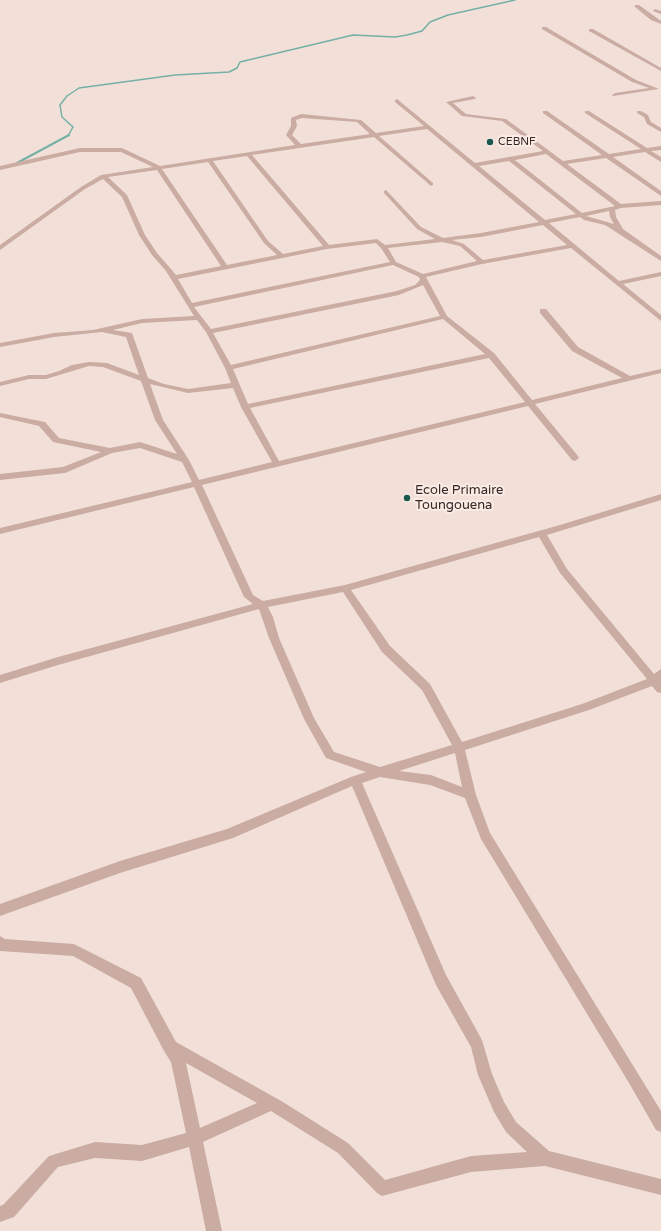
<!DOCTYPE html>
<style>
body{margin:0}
canvas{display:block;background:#f2e0d8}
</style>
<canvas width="661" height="1231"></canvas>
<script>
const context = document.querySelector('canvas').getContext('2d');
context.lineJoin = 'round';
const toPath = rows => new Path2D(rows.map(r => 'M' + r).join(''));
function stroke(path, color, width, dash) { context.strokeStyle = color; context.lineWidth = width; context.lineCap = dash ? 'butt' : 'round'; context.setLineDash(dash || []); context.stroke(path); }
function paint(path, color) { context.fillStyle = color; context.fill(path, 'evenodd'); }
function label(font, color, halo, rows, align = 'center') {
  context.font = font + ' "Varela Round",sans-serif'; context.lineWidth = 4; context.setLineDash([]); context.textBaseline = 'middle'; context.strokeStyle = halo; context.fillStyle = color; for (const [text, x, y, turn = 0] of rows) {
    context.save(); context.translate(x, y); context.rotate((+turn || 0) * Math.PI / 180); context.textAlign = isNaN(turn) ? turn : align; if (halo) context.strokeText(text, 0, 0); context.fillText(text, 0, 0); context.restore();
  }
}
stroke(toPath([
 [68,136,73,127,62,117,60,105,67,96,79,88,175,75,229,72,237,68,240,62,353,35,395,37,407,35,422,31,430,22,448,15,515,0]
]), '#75b0a6', 1.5);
stroke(toPath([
 [17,163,69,135]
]), '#75b0a6', 2);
paint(toPath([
 [635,5,639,5,661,21,661,24,651,20,635,7,635,5],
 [655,9,661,11,661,14,653,11,655,9],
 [542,27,546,27,636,80,659,89,613,96,612,95,615,93,649,88,632,82,542,29,542,27],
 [589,29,593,29,661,68,661,71,589,31,589,29],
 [473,96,476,98,475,99,453,103,466,114,506,119,563,161,602,155,543,113,543,111,547,111,609,154,641,149,585,113,585,111,589,111,647,148,661,146,661,150,651,151,661,157,661,162,645,152,613,157,661,191,661,196,606,158,567,164,621,204,661,201,661,205,621,208,615,210,616,217,623,229,661,256,661,261,605,225,584,220,580,217,549,223,619,281,661,272,661,276,623,284,661,315,661,321,571,248,482,264,426,277,447,316,494,353,532,400,622,378,572,351,540,313,540,309,546,309,578,347,630,376,661,369,661,373,535,404,578,456,579,458,575,461,572,460,528,406,202,485,253,595,263,601,345,585,560,525,661,494,661,500,547,535,567,569,654,674,661,669,661,693,657,692,652,686,589,710,465,750,476,795,490,833,661,1111,661,1132,656,1130,629,1083,481,839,465,798,430,785,380,777,362,783,446,975,482,1040,492,1074,504,1102,516,1122,549,1151,661,1179,661,1195,545,1166,471,1172,382,1196,377,1193,338,1153,271,1111,203,1142,222,1231,206,1231,189,1147,142,1161,95,1158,58,1167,14,1217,0,1222,0,1206,3,1205,49,1156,95,1142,142,1145,186,1133,171,1062,164,1051,131,988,73,956,0,951,0,936,5,939,74,944,141,978,176,1042,283,1102,348,1143,385,1180,471,1156,527,1152,506,1132,494,1112,478,1075,471,1047,436,985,352,786,233,838,120,873,0,916,0,904,120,861,227,829,351,777,366,772,326,758,304,719,269,638,259,609,58,665,0,683,0,675,58,657,253,604,244,597,194,487,0,534,0,528,192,482,182,462,140,448,112,453,65,473,0,480,0,474,63,467,101,452,53,442,39,426,0,417,0,413,45,422,59,438,110,448,140,442,177,454,155,420,141,381,103,367,89,366,46,379,29,379,0,386,0,382,29,375,46,375,59,371,72,365,89,362,107,363,139,375,126,337,102,332,54,337,0,347,0,343,54,333,93,330,142,319,194,316,166,271,152,255,139,235,122,197,103,179,85,189,0,250,0,245,81,187,101,175,153,167,121,152,80,152,0,170,0,166,80,148,122,148,160,166,295,145,286,135,291,126,291,118,301,114,361,120,376,133,424,126,395,102,395,100,397,99,475,163,543,151,502,121,462,116,446,102,473,96],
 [302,118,357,122,370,134,301,144,292,135,297,126,296,120,302,118],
 [427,129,539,222,481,233,443,238,421,227,386,190,384,191,384,193,417,229,435,239,385,245,377,239,329,245,252,155,374,137,431,186,433,185,433,183,379,136,427,129],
 [546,154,615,206,582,213,515,160,546,154],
 [247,156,323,246,283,254,268,241,213,161,247,156],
 [509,161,576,214,545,220,479,166,509,161],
 [208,162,264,243,277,255,227,265,162,169,208,162],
 [157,170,221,266,176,275,171,269,157,253,145,235,127,195,108,177,157,170],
 [609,211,610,217,614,224,586,216,609,211],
 [543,225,567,245,483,260,464,244,452,240,481,237,543,225],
 [442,242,460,246,477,261,423,274,396,262,388,248,442,242],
 [376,243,381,248,390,262,192,303,178,279,327,249,376,243],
 [393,265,419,277,420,280,415,285,397,291,211,329,194,307,393,265],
 [423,285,440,316,231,365,213,333,399,295,423,285],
 [443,319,485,354,248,404,233,369,443,319],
 [197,320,206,332,225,368,231,383,188,389,164,384,148,378,132,333,113,330,142,323,197,320],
 [489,358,525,402,279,461,250,408,489,358],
 [150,384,188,393,233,388,241,407,272,462,199,480,189,460,163,420,150,384],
 [539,537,560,573,647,679,582,704,462,742,430,684,390,646,351,590,539,537],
 [343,592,382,652,422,690,452,745,380,767,334,752,314,718,279,638,273,617,268,607,343,592],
 [455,753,462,787,431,775,399,771,455,753],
 [186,1063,257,1103,200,1128,186,1063],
 [637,111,641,111,648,115,651,122,661,128,661,132,647,124,644,117,637,113,637,111]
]), '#caaca3');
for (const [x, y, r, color] of [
 [490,142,4,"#1a584e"],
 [407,498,4,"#1a584e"]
]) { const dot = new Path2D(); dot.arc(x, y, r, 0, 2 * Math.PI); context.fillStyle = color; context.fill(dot); stroke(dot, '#faebe4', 1.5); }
label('11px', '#352726', '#faebe4', [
 ["CEBNF",498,142]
], 'left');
label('13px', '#352726', '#faebe4', [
 ["Ecole Primaire",415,491],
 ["Toungouena",415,506]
], 'left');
</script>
